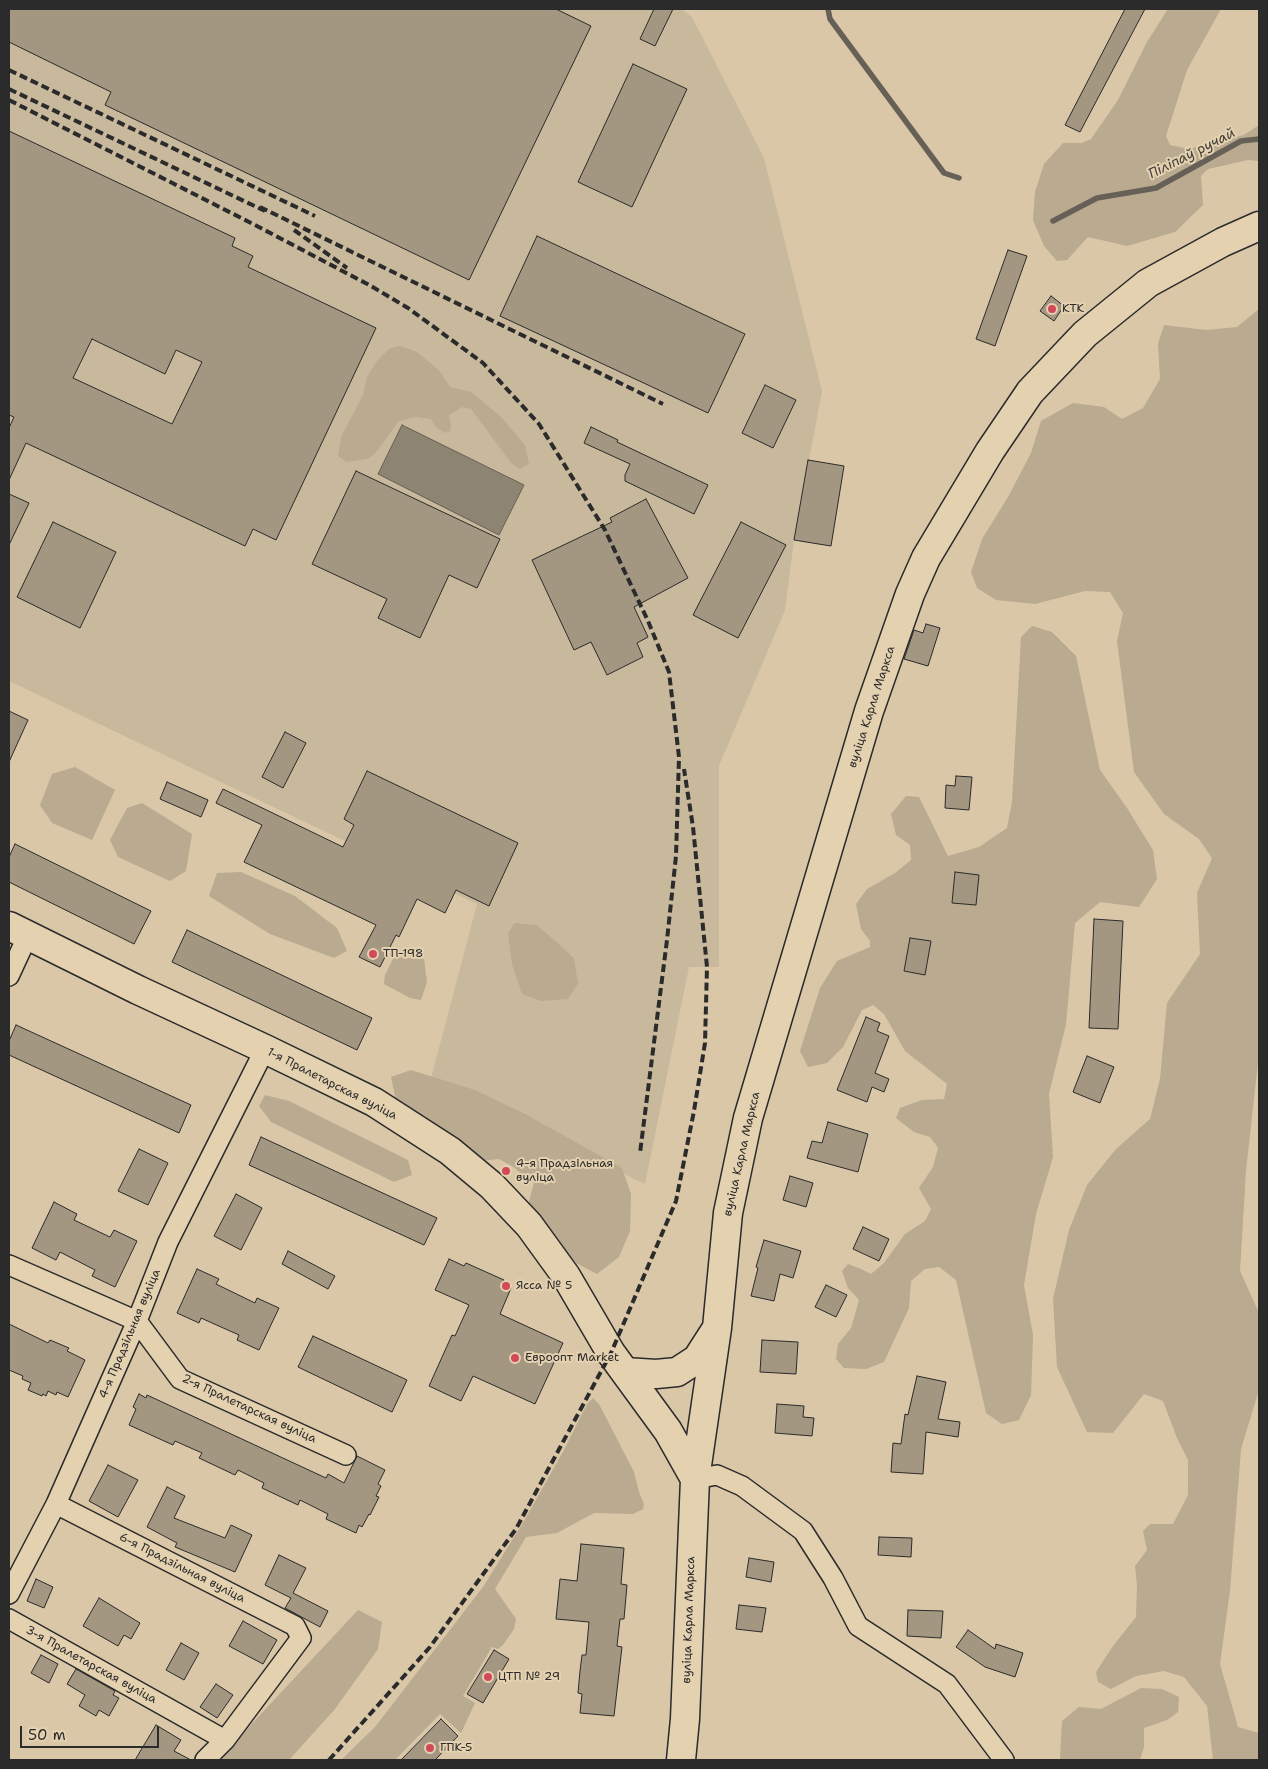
<!DOCTYPE html>
<meta charset="utf-8">
<style>
body{margin:0}
#map{position:relative;width:1268px;height:1769px;overflow:hidden;background:#d9c7a7;font-family:"Shantell Sans",sans-serif}
canvas{display:block}
.frame{position:absolute;inset:0;border:10px solid #2b2b2b;pointer-events:none}
.scale{position:absolute;left:20px;top:1726px;width:139px;height:22px;box-sizing:border-box;border:2px solid #2b2b2b;border-top:0;padding-left:6px;font-size:15px;line-height:18px;white-space:nowrap;color:#2b2b2b;-webkit-text-stroke:4px #e4d1af;paint-order:stroke}
</style>
<div id="map">
<canvas width="1268" height="1769"></canvas>
<div class="frame"></div>
<div class="scale">50 m</div>
</div>
<script>
const context = document.querySelector('canvas').getContext('2d');
context.lineJoin = 'round';
function paint(path, color) { context.fillStyle = color; context.fill(path, 'evenodd'); }
const toPath = rows => new Path2D(rows.map(r => 'M' + r).join(''));
function stroke(path, color, width, dash) { context.strokeStyle = color; context.lineWidth = width; context.lineCap = dash ? 'butt' : 'round'; context.setLineDash(dash || []); context.stroke(path); }
function label(font, color, halo, rows, align = 'center') {
  context.font = font + ' "Shantell Sans",sans-serif'; context.lineWidth = 4; context.setLineDash([]); context.textBaseline = 'middle'; context.strokeStyle = halo; context.fillStyle = color; for (const [text, x, y, turn = 0] of rows) {
    context.save(); context.translate(x, y); context.rotate((+turn || 0) * Math.PI / 180); context.textAlign = isNaN(turn) ? turn : align; if (halo) context.strokeText(text, 0, 0); context.fillText(text, 0, 0); context.restore();
  }
}
paint(toPath([
 [9,9,681,9,692,17,764,158,822,391,794,540,785,610,719,766,719,967,689,967,645,1184,430,1082,477,904,9,681]
]), '#c9b99c');
paint(toPath([
 [1168,9,1221,9,1187,70,1166,136,1170,145,1189,149,1244,135,1259,125,1259,161,1248,160,1208,169,1201,176,1203,205,1175,232,1127,246,1088,237,1067,260,1057,261,1044,246,1033,220,1035,192,1044,164,1063,143,1082,143,1091,139,1118,100,1147,42],
 [1259,309,1259,1053,1246,1171,1240,1271,1259,1313,1259,1390,1241,1449,1230,1591,1220,1664,1238,1727,1259,1733,1259,1760,1213,1760,1207,1706,1184,1677,1164,1671,1136,1676,1111,1689,1098,1682,1096,1672,1113,1646,1136,1617,1137,1585,1135,1566,1147,1550,1143,1531,1150,1524,1173,1524,1188,1495,1188,1460,1177,1438,1163,1401,1144,1394,1113,1433,1087,1432,1057,1367,1053,1299,1069,1230,1087,1185,1116,1149,1150,1119,1160,1079,1167,1003,1200,954,1197,893,1212,858,1199,839,1164,814,1134,772,1117,641,1123,613,1110,592,1085,591,1035,604,996,600,977,588,971,572,982,539,1008,497,1031,453,1041,421,1073,403,1104,407,1122,419,1143,408,1160,379,1158,344,1164,325,1206,330,1237,327],
 [400,346,417,352,439,370,450,387,471,392,500,416,525,445,529,464,520,469,512,464,471,409,462,407,449,415,451,425,450,431,445,433,436,427,431,419,416,417,407,419,398,422,375,454,367,459,347,462,338,456,341,437,363,395,367,377,377,361,390,348],
 [1032,626,1052,632,1076,656,1100,770,1127,808,1153,850,1157,879,1139,907,1100,902,1075,923,1066,1024,1049,1094,1053,1157,1036,1214,1024,1285,1033,1335,1031,1395,1019,1420,1002,1424,986,1413,956,1280,939,1267,925,1269,911,1281,909,1308,884,1362,866,1369,844,1368,836,1359,838,1344,851,1328,859,1300,848,1288,842,1271,848,1264,861,1269,871,1274,884,1263,905,1234,925,1221,931,1209,919,1188,933,1167,938,1148,930,1137,914,1132,896,1118,900,1108,922,1100,944,1099,947,1084,905,1051,884,1014,873,1005,862,1010,843,1047,827,1063,808,1067,800,1051,820,988,837,961,870,947,870,941,861,929,856,904,867,889,895,873,911,860,910,845,896,835,891,814,906,796,919,797,948,856,979,847,1007,828,1012,802,1021,637],
 [75,767,115,790,92,840,52,823,40,805,52,774],
 [142,803,192,834,186,871,170,881,118,857,110,840,127,808],
 [241,872,295,896,337,928,347,951,334,958,270,934,209,896,217,873],
 [515,923,537,925,574,958,578,984,568,999,541,1001,522,994,512,964,508,933],
 [394,957,424,959,427,982,421,1000,410,998,384,984,385,975],
 [411,1070,475,1090,525,1114,622,1168,631,1194,630,1231,619,1257,597,1274,576,1263,528,1205,534,1183,512,1166,499,1159,479,1161,396,1101,391,1077],
 [265,1095,289,1101,408,1160,412,1175,394,1182,271,1122,259,1106],
 [593,1398,599,1404,634,1472,639,1492,644,1504,643,1509,633,1514,594,1513,557,1533,526,1537,495,1589,516,1619,514,1629,503,1645,498,1649,492,1647,463,1696,475,1703,461,1733,440,1714,395,1760,341,1760,375,1727,483,1587,524,1521,564,1450,587,1404],
 [358,1610,382,1622,378,1649,335,1709,289,1760,218,1760],
 [1141,1688,1162,1689,1179,1697,1178,1712,1167,1720,1144,1728,1144,1747,1140,1760,1060,1760,1062,1721,1079,1707,1101,1709]
]), '#b9aa90');
const water = toPath([
 [402,425,524,485,499,535,378,474,402,425]
]);
paint(water, '#8e8472');
stroke(water, '#666056', 1);
stroke(toPath([
 [828,9,830,19,944,173,959,178],
 [1053,221,1097,198,1156,188,1241,141,1259,139]
]), '#666056', 5.5);
const building = toPath([
 [9,9,556,9,591,26,469,280,105,105,111,92,9,42,9,9],
 [654,9,673,9,655,46,640,39,654,9],
 [1125,9,1145,9,1080,132,1065,125,1125,9],
 [633,64,687,89,632,207,578,182,633,64],
 [9,131,235,238,232,246,253,256,248,267,376,328,276,540,253,529,245,546,26,443,9,480,9,428,14,417,9,415,9,131],
 [92,339,165,374,176,350,202,362,172,424,73,378,92,339],
 [537,236,745,334,708,413,500,316,537,236],
 [1008,250,1027,256,995,346,976,339,1008,250],
 [1051,296,1064,306,1054,321,1040,311,1051,296],
 [765,385,796,400,773,448,742,433,765,385],
 [591,427,618,440,617,442,708,485,694,514,625,481,625,475,630,464,584,443,591,427],
 [808,460,844,466,831,546,794,540,808,460],
 [356,471,500,539,477,588,449,575,420,638,378,618,387,599,312,564,356,471],
 [9,494,29,503,9,545,9,494],
 [646,499,688,578,634,607,648,637,637,643,643,657,607,675,591,642,574,650,532,560,612,522,610,518,646,499],
 [53,522,116,552,80,628,17,597,53,522],
 [741,522,786,545,738,638,693,615,741,522],
 [926,624,940,628,928,666,904,659,914,630,923,633,926,624],
 [9,711,28,720,9,762,9,711],
 [285,732,306,743,283,788,262,777,285,732],
 [367,771,518,843,489,906,456,890,445,913,417,899,399,937,396,935,380,967,359,957,376,925,244,862,262,825,216,803,223,789,343,847,354,825,344,819,367,771],
 [956,776,972,777,969,810,945,808,946,785,955,786,956,776],
 [167,782,208,800,201,817,160,799,167,782],
 [15,844,151,911,134,944,9,882,9,857,15,844],
 [955,872,979,875,976,905,952,903,955,872],
 [1094,919,1123,921,1118,1029,1089,1028,1094,919],
 [187,930,372,1018,357,1050,172,962,187,930],
 [910,938,931,941,925,975,904,971,910,938],
 [866,1017,880,1023,877,1031,889,1036,875,1073,889,1079,884,1092,872,1087,867,1102,837,1090,866,1017],
 [16,1025,191,1105,179,1133,9,1055,9,1041,16,1025],
 [1087,1056,1114,1067,1100,1103,1073,1092,1087,1056],
 [828,1122,868,1134,858,1172,807,1158,812,1141,822,1143,828,1122],
 [261,1137,437,1218,424,1245,249,1165,261,1137],
 [139,1149,168,1163,148,1205,118,1191,139,1149],
 [790,1176,813,1183,806,1207,783,1200,790,1176],
 [236,1194,262,1208,241,1250,214,1236,236,1194],
 [54,1202,77,1214,74,1220,110,1237,114,1230,137,1241,115,1287,92,1276,95,1270,60,1252,56,1260,32,1248,54,1202],
 [863,1227,889,1239,879,1261,853,1249,863,1227],
 [764,1240,801,1251,793,1278,780,1274,774,1301,751,1296,758,1268,756,1267,764,1240],
 [288,1251,335,1276,328,1289,282,1264,288,1251],
 [449,1259,464,1266,466,1263,504,1280,502,1284,511,1288,500,1314,563,1343,535,1404,473,1376,461,1401,429,1386,452,1335,455,1336,469,1305,435,1290,449,1259],
 [197,1269,219,1279,216,1284,255,1303,257,1298,279,1308,259,1350,237,1340,239,1335,221,1327,201,1318,199,1323,177,1313,197,1269],
 [826,1285,847,1295,836,1317,815,1307,826,1285],
 [9,1324,48,1343,50,1340,69,1348,67,1351,85,1360,68,1397,57,1392,56,1395,48,1391,46,1396,43,1394,42,1396,28,1390,31,1383,22,1379,23,1376,9,1370,9,1324],
 [313,1336,407,1380,392,1412,298,1367,313,1336],
 [762,1340,798,1342,796,1374,760,1372,762,1340],
 [917,1376,946,1382,938,1419,960,1422,958,1437,926,1432,923,1474,891,1472,893,1443,901,1444,905,1414,908,1415,917,1376],
 [139,1394,146,1398,147,1395,326,1478,328,1474,344,1483,357,1456,385,1470,378,1484,381,1486,376,1496,379,1497,370,1515,369,1514,362,1527,359,1525,356,1533,326,1519,328,1514,300,1500,298,1505,262,1488,264,1483,238,1470,235,1475,199,1458,202,1453,175,1441,173,1445,129,1425,136,1409,133,1407,139,1394],
 [777,1404,804,1406,803,1417,814,1418,812,1436,775,1433,777,1404],
 [108,1465,138,1480,118,1517,89,1501,108,1465],
 [167,1487,185,1496,174,1518,225,1538,231,1525,252,1535,235,1572,175,1547,177,1543,147,1527,167,1487],
 [879,1537,912,1538,911,1557,878,1555,879,1537],
 [581,1544,624,1548,621,1584,627,1585,624,1619,620,1619,617,1646,622,1647,614,1716,580,1713,582,1694,578,1693,580,1671,582,1655,586,1655,589,1622,556,1619,560,1579,577,1581,581,1544],
 [279,1555,306,1568,293,1593,328,1611,320,1627,285,1608,291,1598,265,1585,279,1555],
 [749,1558,774,1562,771,1582,746,1577,749,1558],
 [36,1579,53,1587,44,1608,27,1601,36,1579],
 [99,1598,140,1623,131,1639,124,1635,118,1646,83,1626,99,1598],
 [739,1605,766,1608,762,1632,736,1629,739,1605],
 [908,1610,943,1611,941,1638,907,1636,908,1610],
 [243,1621,277,1640,263,1664,229,1646,243,1621],
 [968,1630,995,1649,996,1644,1023,1653,1015,1677,985,1667,956,1647,968,1630],
 [181,1643,199,1653,184,1680,166,1670,181,1643],
 [494,1650,509,1659,483,1703,467,1694,494,1650],
 [41,1655,58,1664,49,1683,31,1673,41,1655],
 [76,1669,115,1691,113,1695,119,1698,109,1716,99,1710,96,1716,79,1706,85,1695,67,1684,76,1669],
 [216,1684,233,1695,217,1718,200,1707,216,1684],
 [441,1719,458,1736,435,1760,401,1760,441,1719],
 [156,1725,181,1740,174,1751,191,1760,135,1760,156,1725]
]);
paint(building, '#a39781');
stroke(building, '#2b2b2b', 1);
const minor = toPath([
 [9,976,28,935],
 [9,1265,137,1321,180,1379,346,1455],
 [695,1479,717,1475,742,1486,803,1531,833,1578,858,1626,947,1684,1004,1760],
 [56,1504,295,1626,301,1638,225,1740,205,1760],
 [9,1594,56,1504,137,1321,168,1242,265,1049],
 [9,1619,225,1740]
]);
const secondary = toPath([
 [9,926,138,990,265,1049,374,1102,450,1151,492,1186,529,1225,566,1276,611,1353,668,1431,695,1479],
 [625,1372,656,1374,677,1372,697,1359,715,1331],
 [681,1760,685,1719,695,1479,717,1328,728,1213,748,1118,869,711,910,594,926,558,990,451,1030,392,1085,334,1148,283,1223,242,1259,226]
]);
stroke(minor, '#2b2b2b', 22);
stroke(secondary, '#2b2b2b', 31);
stroke(minor, '#e4d1af', 19);
stroke(secondary, '#e4d1af', 28);
stroke(toPath([
 [9,70,315,216],
 [9,89,265,211],
 [9,100,255,225,371,286,408,308,483,363,539,424,605,530,648,621,669,672,679,757,676,856,667,940,640,1153],
 [260,207,663,404],
 [294,230,347,268],
 [329,1760,430,1647,516,1529,611,1353,676,1201,694,1111,705,1043,707,967,693,827,684,769]
]), '#2b2b2b', 4, [8, 4]);
for (const [x, y, r, color] of [
 [1052,309,5,"#d1495b"],
 [373,954,5,"#d1495b"],
 [506,1171,5,"#d1495b"],
 [506,1286,5,"#d1495b"],
 [515,1358,5,"#d1495b"],
 [488,1677,5,"#d1495b"],
 [430,1748,5,"#d1495b"]
]) { const dot = new Path2D(); dot.arc(x, y, r, 0, 2 * Math.PI); context.fillStyle = color; context.fill(dot); stroke(dot, '#e4d1af', 2); }
label('12px', '#2b2b2b', '#e4d1af', [
 ["КТК",1062,309],
 ["ТП-198",383,954],
 ["4-я Прадзільная",516,1164],
 ["вуліца",516,1178],
 ["Ясса № 5",516,1286],
 ["Евроопт Market",525,1358],
 ["ЦТП № 29",498,1677],
 ["ГПК-5",440,1748]
], 'left');
label('12px', '#2b2b2b', '#e4d1af', [
 ["вуліца Карла Маркса",872,707,-72],
 ["1-я Пралетарская вуліца",332,1084,27],
 ["вуліца Карла Маркса",742,1154,-77],
 ["4-я Прадзільная вуліца",130,1334,-67],
 ["2-я Пралетарская вуліца",249,1409,25],
 ["6-я Прадзільная вуліца",182,1568,27],
 ["вуліца Карла Маркса",689,1620,-88],
 ["3-я Пралетарская вуліца",91,1665,29]
]);
label('italic 14px', '#44413d', '#e4d1af', [
 ["Піліпаў ручай",1192,154,-27]
]);
</script>
